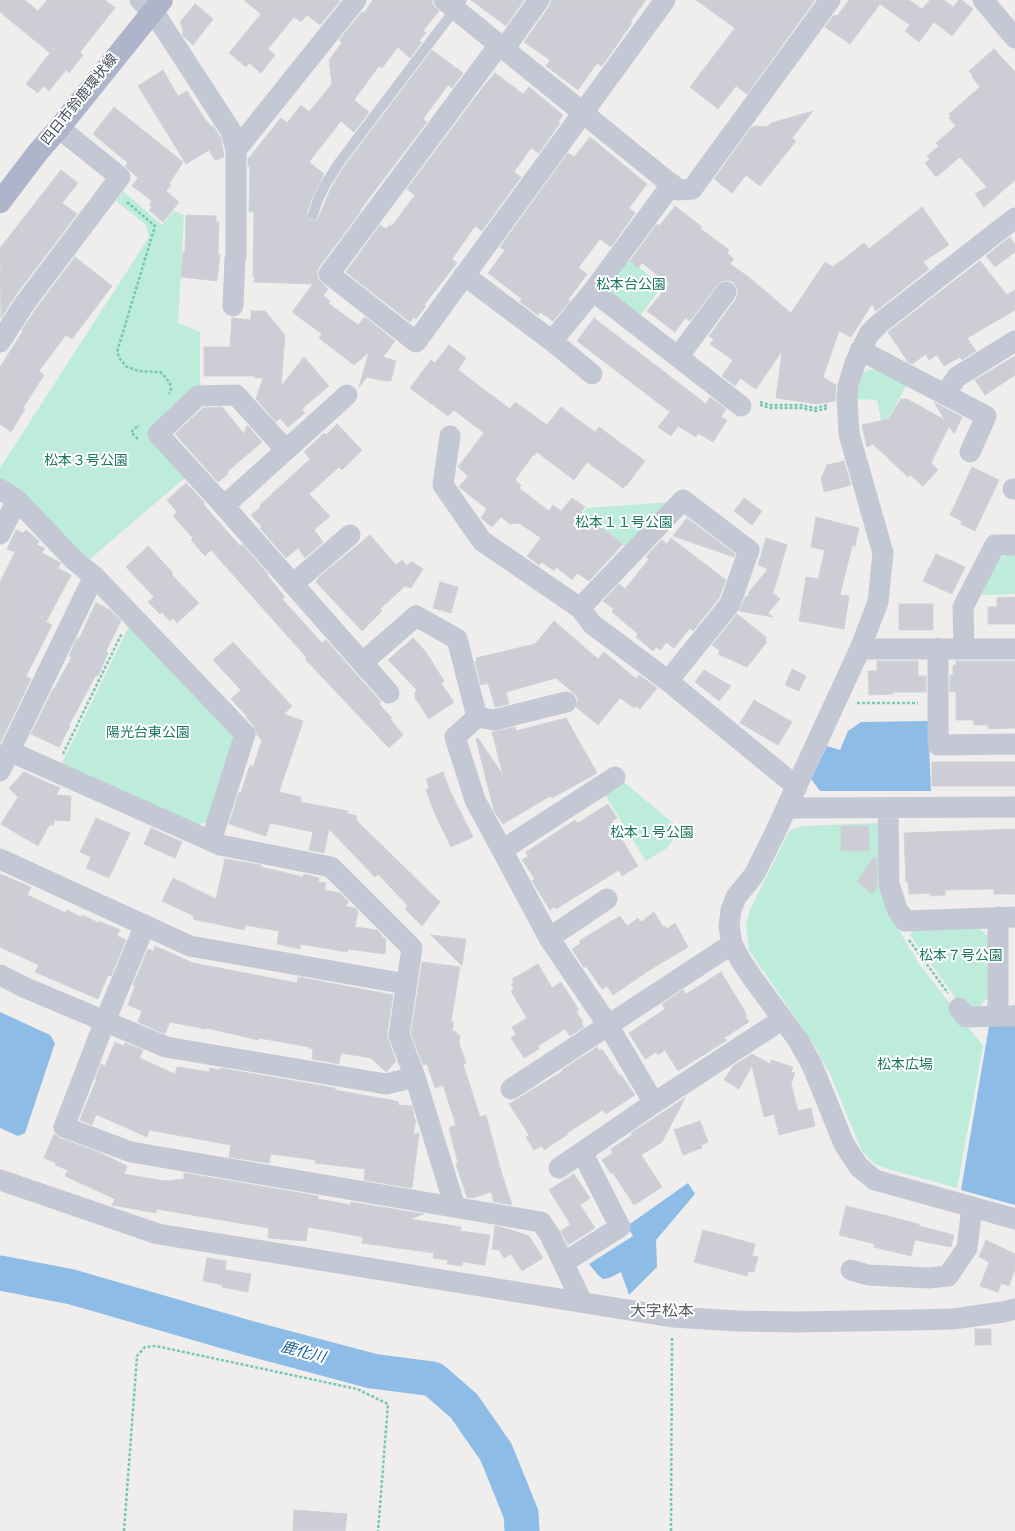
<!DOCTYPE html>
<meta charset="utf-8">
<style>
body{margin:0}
canvas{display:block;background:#f0eeed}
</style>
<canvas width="1015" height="1531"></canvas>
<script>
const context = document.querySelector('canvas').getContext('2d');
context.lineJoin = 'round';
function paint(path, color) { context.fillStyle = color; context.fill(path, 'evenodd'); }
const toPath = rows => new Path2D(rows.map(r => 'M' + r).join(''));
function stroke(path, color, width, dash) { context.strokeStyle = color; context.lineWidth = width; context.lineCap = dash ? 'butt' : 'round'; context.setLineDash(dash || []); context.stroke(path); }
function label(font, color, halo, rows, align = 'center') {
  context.font = font + ' Poppins,"Noto Sans JP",sans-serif'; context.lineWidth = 4; context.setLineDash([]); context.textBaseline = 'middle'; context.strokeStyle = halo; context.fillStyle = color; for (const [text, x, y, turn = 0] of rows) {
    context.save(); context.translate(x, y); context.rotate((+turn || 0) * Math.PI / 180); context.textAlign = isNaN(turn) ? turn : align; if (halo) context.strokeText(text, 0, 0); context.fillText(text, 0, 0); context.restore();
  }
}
paint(toPath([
 [123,191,162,225,174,211,184,215,178,323,200,332,200,387,148,433,186,477,89,560,0,479,0,468,149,237,146,225,116,201],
 [627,259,663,285,640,316,611,295,609,282],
 [877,368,907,384,883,429,877,400,856,399,863,372],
 [670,502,627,548,582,514,587,508],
 [1006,555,1015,555,1015,594,981,595,997,560],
 [130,624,234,731,236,745,211,820,196,825,61,765],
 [624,782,681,830,667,848,646,861,605,795],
 [877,823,881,829,890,915,919,964,983,1046,957,1188,885,1168,875,1164,862,1151,830,1074,814,1045,749,950,746,924,750,910,789,831,802,826],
 [978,927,989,938,990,995,980,1006,962,1007,910,935,915,928]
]), '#bdecdb');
paint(toPath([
 [928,721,931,791,820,791,811,779,827,746,840,750,848,731,861,722],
 [0,1012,50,1035,55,1043,25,1133,18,1136,0,1128],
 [1015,1025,1015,1205,961,1190,989,1026],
 [688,1183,695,1194,656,1240,657,1267,629,1295,621,1272,609,1278,603,1279,598,1275,589,1264,633,1236,627,1226]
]), '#8dbce6');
stroke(toPath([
 [0,1273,72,1287,252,1339,372,1371,433,1379,464,1406,496,1452,521,1514,522,1531]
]), '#8dbce6', 35);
const building = toPath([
 [0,0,25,0,38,11,47,0,105,0,115,8,80,52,83,55,69,73,66,70,49,91,43,86,38,93,26,84,50,53,0,12,0,0],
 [244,0,338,0,340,1,320,25,307,15,301,22,294,17,268,49,275,55,261,73,249,63,246,67,229,53,261,14,244,0],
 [373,0,432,0,433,5,439,11,423,31,426,33,419,41,422,42,410,58,398,47,382,68,379,66,354,100,369,112,354,132,341,121,309,162,324,174,311,200,307,213,309,220,314,221,318,219,331,188,343,168,432,50,463,73,452,88,448,85,423,119,427,122,360,210,361,211,319,267,317,272,318,279,328,289,323,296,330,301,328,303,358,325,365,317,395,341,383,357,396,361,391,381,384,381,367,377,359,387,369,352,354,365,319,338,322,334,292,312,313,284,254,282,255,277,253,277,254,212,249,212,250,167,248,166,248,159,281,118,287,123,301,105,309,112,332,84,329,60,342,43,339,40,362,12,364,13,373,0],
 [471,0,524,0,506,26,471,0],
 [551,0,646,0,630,22,632,23,602,66,597,63,578,90,546,66,550,60,524,42,549,7,551,0],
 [696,0,815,0,747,94,736,86,718,109,690,87,735,28,696,0],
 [849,0,909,0,922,9,930,0,944,0,953,7,959,0,962,0,973,9,952,36,934,22,919,42,905,31,910,25,880,4,850,44,825,27,834,15,837,16,849,0],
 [195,4,213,19,193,45,183,36,183,29,180,22,195,4],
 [994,49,1015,72,1015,180,984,207,975,194,987,187,960,157,936,177,925,163,930,159,927,156,939,146,936,143,956,126,949,118,951,117,949,114,980,87,972,77,973,76,969,71,994,49],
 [163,70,178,96,187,91,206,121,207,121,211,127,213,126,221,138,224,157,215,160,209,150,186,164,138,86,163,70],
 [495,73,523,94,529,87,563,115,558,122,560,123,539,153,531,148,514,172,521,177,482,231,475,226,452,259,457,263,424,305,426,306,416,319,414,317,410,322,346,272,380,225,386,229,390,225,392,226,415,195,407,189,483,87,495,73],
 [114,107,183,162,169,184,171,185,166,191,179,202,163,222,149,210,152,207,149,205,152,201,132,186,138,178,125,166,128,163,93,134,114,107],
 [813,111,792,138,796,141,760,186,746,175,732,193,714,179,751,128,756,126,767,127,771,123,813,111],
 [590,137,647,184,629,208,635,213,611,247,600,239,578,268,587,274,568,300,570,301,553,321,540,312,538,315,534,312,520,302,522,299,488,273,505,250,500,247,568,153,574,157,590,137],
 [61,170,78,183,62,203,77,214,15,296,1,318,0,248,61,170],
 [675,206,702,227,701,229,729,250,727,253,734,259,730,264,746,275,791,313,825,262,833,267,864,243,869,249,922,207,949,245,923,262,929,269,876,311,872,304,851,337,839,331,823,377,836,385,835,401,817,404,776,398,782,351,756,389,740,378,735,386,722,376,733,360,710,344,714,339,709,336,736,299,738,293,737,288,733,282,727,280,722,281,717,285,690,321,685,318,675,332,647,311,669,284,642,263,638,268,630,261,657,224,659,226,675,206],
 [186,215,216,216,216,222,219,222,218,255,220,255,217,281,181,277,183,252,185,252,186,215],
 [1010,237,1015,245,1015,252,995,267,986,256,1010,237],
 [75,257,112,286,72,339,66,335,39,371,44,375,23,408,25,409,11,432,0,424,0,367,23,331,22,330,35,310,75,257],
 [980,261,1007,295,1015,290,1015,310,967,338,976,351,962,360,960,357,944,366,937,355,929,360,926,354,912,364,908,362,888,332,980,261],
 [251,311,265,311,285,335,281,386,304,357,329,386,304,407,302,410,305,413,288,427,280,418,276,422,256,399,263,378,255,378,255,376,204,376,204,347,230,347,232,318,251,320,251,311],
 [594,318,706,404,710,397,726,409,721,417,727,420,713,442,698,433,696,437,678,426,671,436,658,427,670,412,577,341,594,318],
 [449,345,466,358,458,370,510,409,515,402,547,425,561,407,595,432,599,427,645,461,626,486,625,485,623,488,587,462,574,480,537,452,534,456,533,455,515,480,521,485,519,488,549,511,553,505,561,511,572,498,585,507,581,512,623,544,589,581,577,573,572,580,556,567,554,571,542,562,539,565,527,556,541,538,519,523,510,524,501,517,492,527,481,518,487,509,459,487,468,476,458,467,484,433,454,410,448,416,410,388,431,360,435,363,449,345],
 [1015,356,1015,375,985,395,975,380,1015,356],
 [901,399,907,399,945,420,934,402,962,417,954,434,949,426,931,463,938,470,923,486,910,475,908,477,873,444,867,447,862,425,889,419,901,399],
 [222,407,244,434,247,425,262,442,227,472,228,474,218,482,175,434,203,408,222,407],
 [337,424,362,450,342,470,339,467,309,494,330,516,314,530,323,542,305,558,298,548,286,558,260,528,262,527,251,515,261,507,260,505,310,459,304,452,324,433,326,435,337,424],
 [844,461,851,485,824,492,821,478,827,465,844,461],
 [972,467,999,480,975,531,961,524,962,521,950,515,972,467],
 [186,483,205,503,203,504,240,546,242,544,268,574,267,575,285,597,282,599,322,643,326,640,381,702,379,704,392,718,390,719,403,735,389,748,305,659,307,658,211,550,205,556,191,540,193,538,173,516,177,512,167,500,186,483],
 [744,498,762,511,752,525,734,511,744,498],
 [816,517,859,528,855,546,852,546,840,595,849,596,844,629,799,621,806,577,818,579,825,550,811,547,816,517],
 [687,518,735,554,734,557,673,536,687,518],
 [16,530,23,533,26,530,39,541,37,545,45,548,42,553,59,562,61,563,58,568,71,575,46,622,52,625,26,676,31,679,0,743,0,582,15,552,7,549,16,530],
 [370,535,396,565,402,560,407,566,411,561,423,569,411,588,405,586,380,609,382,611,362,631,316,582,319,577,370,535],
 [671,538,726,580,719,598,693,631,690,628,674,648,666,642,661,650,656,647,653,651,636,637,638,634,612,612,614,609,603,601,619,584,625,589,649,559,646,557,651,551,662,540,667,544,671,538],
 [766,538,787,545,773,593,780,599,768,613,773,617,739,611,746,596,748,597,749,592,768,569,758,565,766,538],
 [148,546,173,573,171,574,199,603,177,623,173,618,170,621,162,612,160,614,148,602,154,597,126,567,148,546],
 [936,554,965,567,952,594,923,581,936,554],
 [440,582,458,587,451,613,433,608,440,582],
 [1015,597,1015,624,988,624,988,607,997,607,997,598,1015,597],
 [96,603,110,610,121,621,106,651,108,653,98,676,96,675,69,725,70,726,59,747,31,734,53,689,54,689,72,657,69,656,77,638,79,639,96,603],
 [899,604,933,604,933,630,899,630,899,604],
 [737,614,767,638,765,640,767,642,747,667,718,654,720,651,712,645,737,614],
 [554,621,598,659,604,652,636,679,639,675,657,688,640,709,636,706,634,708,620,698,598,725,576,707,578,699,576,695,556,678,506,692,509,704,495,707,488,683,481,685,475,662,477,662,476,658,535,644,554,621],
 [413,638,426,652,444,681,441,683,454,702,429,719,415,698,415,692,417,690,388,660,413,638],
 [233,642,292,706,284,714,303,721,279,792,301,797,300,802,348,811,347,813,357,816,356,820,440,902,422,926,405,909,408,906,378,874,375,877,329,829,324,853,309,850,313,832,270,823,266,836,229,824,239,792,241,793,250,765,253,767,262,740,257,735,254,726,246,717,247,716,231,699,241,690,213,660,233,642],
 [877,661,918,661,918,676,926,676,926,692,893,692,893,694,869,695,868,671,877,671,877,661],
 [956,661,1015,661,1015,728,988,729,988,725,974,725,973,720,956,720,956,692,950,692,950,675,953,675,953,665,956,665,956,661],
 [792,669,806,676,799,691,785,685,792,669],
 [704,670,731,686,719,701,695,682,704,670],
 [754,700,792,722,778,745,740,723,754,700],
 [566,718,597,773,552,798,550,796,503,824,494,811,476,739,478,738,503,775,492,732,515,727,516,731,566,718],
 [932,762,1015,762,1015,786,932,786,932,762],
 [24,772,60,788,56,795,71,796,70,821,54,820,54,825,49,825,38,846,1,824,18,797,9,788,24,772],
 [443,772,450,791,473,837,451,847,435,814,426,790,429,788,426,779,443,772],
 [608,804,617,818,612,821,616,828,615,828,638,866,622,876,619,870,556,909,554,907,550,910,532,881,535,879,522,860,528,856,526,852,575,820,578,823,608,804],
 [96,818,130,833,109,878,86,868,91,857,80,852,96,818],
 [841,826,869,826,869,851,841,851,841,826],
 [151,828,182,842,175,858,144,844,151,828],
 [1015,829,1015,894,994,894,994,889,945,890,945,895,930,896,930,893,909,894,908,882,906,882,904,833,1015,829],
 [873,858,877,858,877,887,872,894,857,882,873,858],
 [225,859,261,865,261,867,303,877,304,874,319,878,318,882,326,883,324,890,340,893,349,902,345,906,355,908,358,911,355,927,377,930,381,934,381,936,386,939,385,954,348,949,347,952,300,944,300,949,277,944,279,931,245,925,244,930,193,919,194,916,162,901,173,878,216,899,225,859],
 [0,874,31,887,27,895,66,913,67,910,81,917,82,915,99,923,99,921,120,930,117,936,126,940,111,976,108,975,98,999,35,972,39,965,0,947,0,874],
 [654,912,663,927,665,926,667,929,675,923,688,947,648,971,613,995,607,986,602,989,586,966,584,968,572,949,581,943,579,941,620,916,627,926,638,918,641,922,654,912],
 [431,935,466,939,462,966,431,935],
 [155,946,193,963,297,983,298,977,393,995,387,1034,388,1039,396,1061,386,1072,371,1058,341,1053,339,1064,312,1059,313,1049,309,1048,310,1047,259,1038,258,1040,207,1028,206,1029,170,1022,165,1034,138,1022,142,1011,128,1005,135,986,133,985,148,949,153,951,155,946],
 [422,962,460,967,451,1022,454,1022,452,1031,457,1032,456,1034,460,1035,459,1043,466,1063,463,1064,480,1117,486,1115,501,1171,512,1205,494,1202,491,1192,472,1198,467,1197,456,1164,458,1163,449,1128,456,1125,443,1085,435,1088,427,1064,423,1065,411,1034,422,962],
 [538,964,552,988,561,982,579,1010,576,1011,583,1022,581,1023,584,1027,570,1036,565,1029,538,1046,539,1049,524,1058,511,1038,516,1035,512,1027,527,1018,511,991,514,989,511,984,514,983,512,979,538,964],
 [721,972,747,1015,745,1016,749,1022,724,1038,727,1040,678,1071,665,1050,658,1055,656,1052,645,1059,629,1033,665,1009,662,1004,683,990,686,994,721,972],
 [115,1042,124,1046,125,1043,143,1050,139,1058,175,1074,177,1067,209,1072,210,1068,220,1070,220,1068,335,1088,335,1090,391,1100,399,1102,398,1105,412,1106,414,1115,414,1119,416,1120,413,1135,419,1133,412,1188,364,1180,365,1169,315,1163,316,1160,271,1154,269,1163,229,1157,231,1145,149,1130,147,1137,84,1109,97,1079,95,1079,101,1064,105,1066,115,1042],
 [597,1047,599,1051,602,1049,620,1076,621,1075,635,1095,606,1114,603,1110,567,1133,568,1134,544,1150,542,1146,534,1150,526,1137,529,1135,509,1104,563,1071,562,1070,597,1047],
 [752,1054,770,1064,771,1060,793,1067,791,1072,795,1073,791,1084,798,1111,811,1108,815,1126,779,1135,774,1114,764,1117,752,1066,739,1089,724,1080,733,1066,752,1054],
 [685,1098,662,1142,641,1155,662,1187,634,1205,613,1173,611,1174,602,1160,613,1153,611,1149,632,1135,631,1133,685,1098],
 [84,1109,96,1115,92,1125,80,1120,84,1109],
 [700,1121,708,1142,701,1145,702,1148,683,1155,674,1130,700,1121],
 [54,1134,60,1138,98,1152,127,1166,124,1174,165,1181,184,1179,184,1173,318,1196,318,1199,351,1205,351,1202,424,1214,410,1219,461,1227,460,1231,490,1235,485,1265,463,1262,462,1266,447,1264,448,1260,433,1258,434,1253,362,1243,363,1237,308,1227,306,1241,268,1238,269,1228,156,1209,156,1213,112,1205,115,1199,65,1176,68,1170,55,1165,56,1163,44,1158,54,1134],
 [574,1174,590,1198,580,1205,595,1228,568,1245,561,1231,570,1225,569,1222,549,1190,574,1174],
 [846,1206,884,1215,919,1224,919,1226,954,1235,951,1247,915,1240,911,1256,874,1247,875,1244,839,1235,846,1206],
 [495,1226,508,1229,529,1236,543,1258,522,1271,511,1254,504,1258,499,1250,492,1249,495,1226],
 [703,1230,755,1244,752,1256,758,1257,754,1272,748,1271,747,1276,694,1262,703,1230],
 [986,1240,1015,1254,1015,1269,1009,1286,1001,1283,998,1292,980,1286,989,1262,979,1257,986,1240],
 [207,1258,226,1261,225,1270,251,1274,248,1292,222,1287,223,1285,203,1281,207,1258],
 [975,1329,991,1329,991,1345,975,1345,975,1329],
 [294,1510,347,1514,345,1531,293,1531,294,1510]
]);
paint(building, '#cdced5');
stroke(building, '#d1d2d8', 1);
stroke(toPath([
 [127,202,155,226,117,352,120,359,127,367,139,371,160,372,166,378,170,384,171,390,169,394],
 [760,402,770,405,801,405,815,408,828,405],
 [760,405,770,408,802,408,815,411,829,408],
 [138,439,131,432,139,425],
 [857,703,918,703],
 [63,754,122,633],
 [909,940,948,993],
 [124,1531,137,1356,145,1347,156,1346,357,1389,388,1404,378,1531],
 [671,1531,672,1338]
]), '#77c7b5', 2.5, [3, 2]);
stroke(toPath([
 [313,215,317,202,325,185,338,164,462,0]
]), '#c4c8d4', 10);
stroke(toPath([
 [140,0,153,11,231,131,236,150,236,257,235,259,233,306],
 [444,0,678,190,692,189,830,0],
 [983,0,1015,38],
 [499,45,329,274,416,342,665,0],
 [504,49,539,0],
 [236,150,356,0],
 [1015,218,880,323,869,334,855,363,848,386,847,398,849,434,883,553,878,602,860,649,773,837,754,875,736,897,731,910,729,926,732,944,741,961,754,980,798,1040,812,1065,844,1144,859,1167,875,1180,1015,1219],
 [464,275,552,341,593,291,741,406],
 [593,291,672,184],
 [552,341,592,374],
 [0,342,25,303,120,177,59,128],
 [860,350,986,416,970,452],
 [678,357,726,292],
 [945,394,957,377,1015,341],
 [347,395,224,506,389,693],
 [450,436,443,485,482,541,580,608,592,624,668,681,797,787],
 [0,489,17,500,75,561,94,576,245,734,211,841],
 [1013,489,1015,489],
 [224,506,158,434,198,396,236,395,286,450],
 [0,534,17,500],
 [293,584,350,535],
 [580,608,683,500,749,550,730,604,668,681],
 [938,648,938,745,1015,744],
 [860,649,1015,649],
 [964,649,963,607,995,545,1015,545],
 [363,662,416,616,457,639,477,717,455,737,475,800,502,850,615,777],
 [477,717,494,720,566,702],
 [9,751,220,845,331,867,412,948,399,1035,415,1077,455,1207],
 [0,771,94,576],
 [787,808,1015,807],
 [888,808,889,884,897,909,905,921,1015,917],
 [502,850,549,938,608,1025,654,1103,783,1019],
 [0,859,190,946,406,984],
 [998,917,998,1016,1015,1016],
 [145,925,105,1021,64,1127,131,1152,541,1222,550,1235,582,1302],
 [549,938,607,899],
 [0,975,26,988,166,1047,386,1084,415,1077],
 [959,1008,966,1017,998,1016],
 [511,1089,732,944],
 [559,1168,654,1103],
 [0,1180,158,1234,672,1317,738,1321,795,1322,912,1320,953,1319,1003,1312,1015,1309],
 [571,1258,620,1227,582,1152],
 [851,1270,868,1275,929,1278,948,1276,967,1248,972,1207]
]), '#c4c8d4', 21);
stroke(toPath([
 [0,202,38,152,59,128,162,0]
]), '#aeb5cb', 22);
label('14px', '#464c59', '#fff', [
 ["四日市鈴鹿環状線",80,100,-51]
]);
label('14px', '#1c7660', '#fff', [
 ["松本台公園",631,285],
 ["松本３号公園",86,461],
 ["松本１１号公園",624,523],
 ["陽光台東公園",148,733],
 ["松本１号公園",652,833],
 ["松本７号公園",961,956],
 ["松本広場",905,1065]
]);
label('italic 15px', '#145e9f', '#fff', [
 ["鹿化川",303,1353,15]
]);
label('16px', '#5a5c62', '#fff', [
 ["大字松本",662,1312]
]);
</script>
